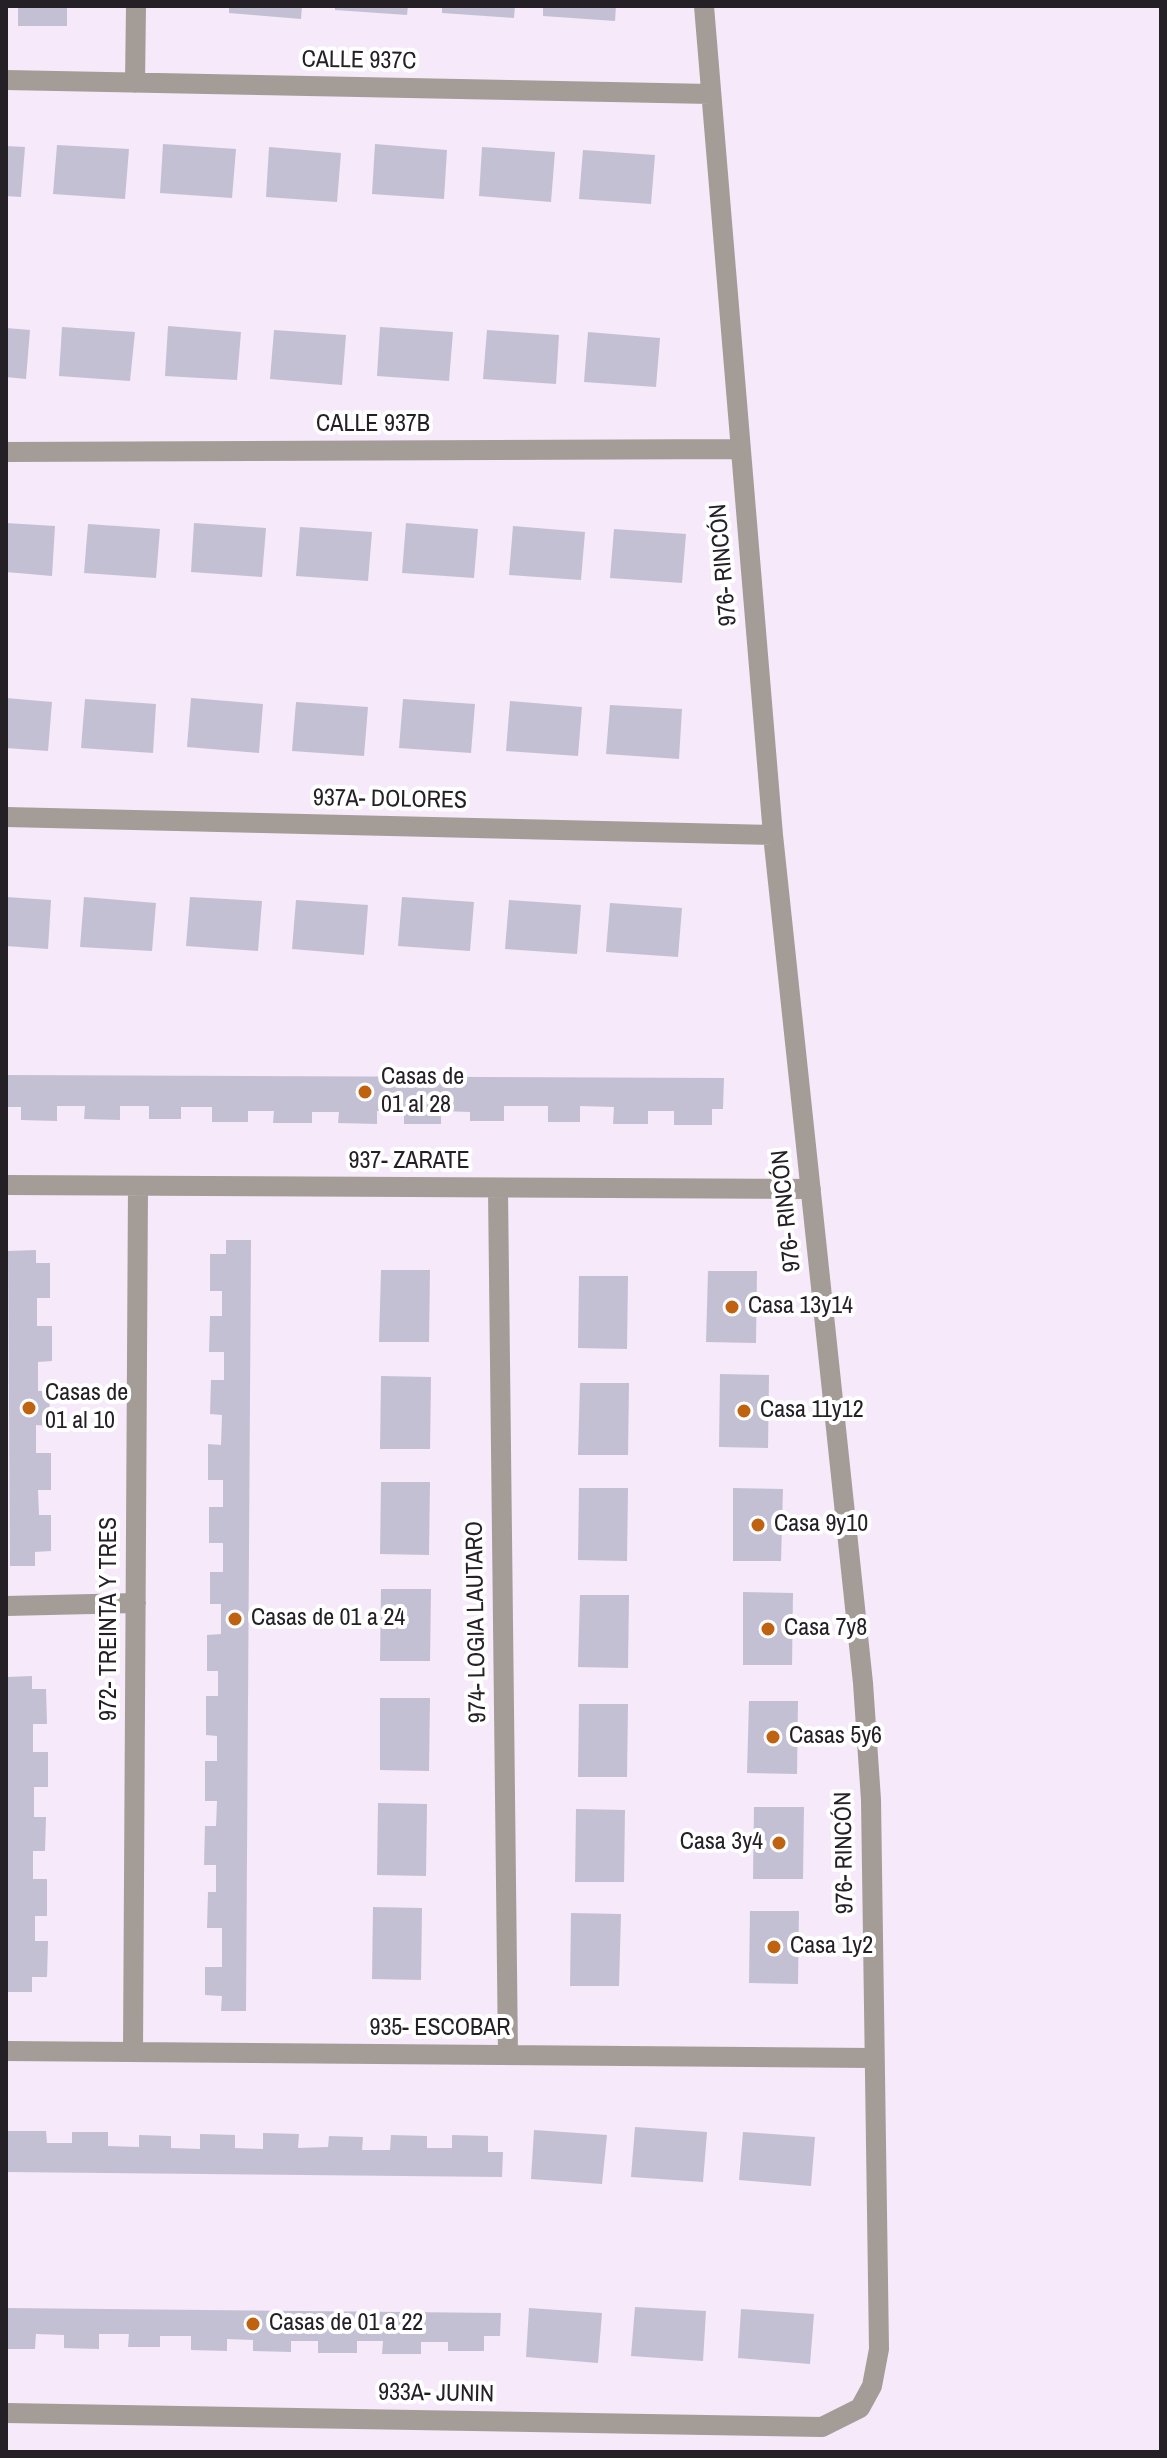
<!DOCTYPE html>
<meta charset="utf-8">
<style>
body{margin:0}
#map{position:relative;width:1167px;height:2458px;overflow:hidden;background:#f5e9fa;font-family:"Archivo Narrow",sans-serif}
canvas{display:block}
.frame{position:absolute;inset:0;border:8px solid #242026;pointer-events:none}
</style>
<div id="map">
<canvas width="1167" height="2458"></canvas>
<div class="frame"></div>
</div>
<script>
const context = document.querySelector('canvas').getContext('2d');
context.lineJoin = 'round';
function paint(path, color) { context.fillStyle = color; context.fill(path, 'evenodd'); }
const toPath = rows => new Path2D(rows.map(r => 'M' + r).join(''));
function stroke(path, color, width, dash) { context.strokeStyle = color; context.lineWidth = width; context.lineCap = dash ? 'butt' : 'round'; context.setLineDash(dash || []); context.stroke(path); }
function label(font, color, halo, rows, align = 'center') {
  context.font = font + ' "Archivo Narrow",sans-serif'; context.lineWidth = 8; context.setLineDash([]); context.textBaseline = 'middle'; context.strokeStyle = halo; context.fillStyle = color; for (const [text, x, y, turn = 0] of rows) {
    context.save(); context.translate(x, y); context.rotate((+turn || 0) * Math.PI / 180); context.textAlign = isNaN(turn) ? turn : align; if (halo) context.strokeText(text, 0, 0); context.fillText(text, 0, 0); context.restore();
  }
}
paint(toPath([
 [18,6,67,6,67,26,18,26],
 [229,6,302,6,301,19,229,13],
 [335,6,408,6,407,15,335,10],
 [442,6,515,6,514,18,442,13],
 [543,6,616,6,615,21,543,16],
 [163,144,236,149,232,198,160,193],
 [375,144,447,150,444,199,372,194],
 [57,145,129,149,125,199,53,194],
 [6,146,25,147,21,197,6,196],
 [269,147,341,153,337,202,266,197],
 [482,147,555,152,551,202,479,196],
 [583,150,655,155,651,204,579,199],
 [168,326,241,332,237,380,165,376],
 [62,327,135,332,130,381,59,376],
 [380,327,453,332,449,381,377,376],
 [6,328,30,330,26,379,6,377],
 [274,330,346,335,342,385,270,379],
 [487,330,559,335,556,384,483,379],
 [588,332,660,338,656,387,584,382],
 [6,523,55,526,52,576,6,572],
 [194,523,266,528,262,577,191,572],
 [406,523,478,529,474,578,402,573],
 [88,524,160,529,156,578,84,573],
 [513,526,585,532,581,580,509,575],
 [300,527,372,532,368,581,296,576],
 [614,529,686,534,682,583,610,578],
 [6,698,52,702,48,751,6,748],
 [191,698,263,704,259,753,187,747],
 [85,699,156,704,153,753,81,748],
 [403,699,475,704,471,753,399,748],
 [510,701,582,707,578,756,506,751],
 [296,702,368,707,364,756,292,751],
 [610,705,682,709,679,759,606,754],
 [6,897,51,900,48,949,6,946],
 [84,897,156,903,152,951,80,947],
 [190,897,262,901,258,951,186,946],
 [402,897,474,902,470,951,398,946],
 [296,900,368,905,364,955,292,949],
 [509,900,581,905,577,954,505,949],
 [610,903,682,908,678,957,606,952],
 [6,1075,724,1078,723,1109,712,1109,712,1125,674,1125,674,1111,648,1111,648,1124,613,1124,614,1107,580,1106,580,1122,548,1122,548,1106,504,1106,504,1121,470,1121,470,1112,441,1111,441,1124,404,1124,404,1112,377,1111,377,1124,338,1123,339,1112,312,1112,312,1123,273,1123,274,1111,248,1111,248,1122,212,1122,212,1107,181,1107,181,1119,149,1119,149,1106,120,1106,120,1120,84,1119,85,1106,57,1106,57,1121,21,1120,21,1107,6,1107],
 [226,1240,251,1240,246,2011,221,2011,222,1996,205,1995,205,1967,222,1967,222,1928,207,1928,208,1892,216,1892,216,1865,204,1865,205,1826,216,1826,217,1801,205,1801,205,1761,217,1761,217,1736,206,1735,206,1696,218,1696,218,1671,207,1671,207,1635,221,1634,221,1604,210,1604,210,1572,223,1572,223,1543,209,1543,209,1507,223,1507,223,1480,208,1480,208,1444,221,1445,222,1415,210,1414,211,1380,224,1380,224,1352,209,1352,210,1316,222,1316,222,1291,210,1291,210,1254,226,1254],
 [36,1250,36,1263,50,1263,50,1298,37,1298,37,1326,52,1326,52,1361,38,1362,38,1391,50,1391,49,1426,36,1425,36,1453,51,1453,51,1490,38,1490,39,1515,51,1515,51,1551,35,1552,35,1566,10,1566,8,1251],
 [381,1270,430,1270,429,1342,379,1342],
 [708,1271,757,1271,756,1343,706,1342],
 [579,1276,628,1276,627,1349,578,1348],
 [720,1374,769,1375,768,1448,719,1447],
 [381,1376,431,1377,430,1449,380,1449],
 [580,1383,629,1383,628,1455,578,1455],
 [381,1482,430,1482,429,1555,380,1554],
 [579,1488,628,1488,627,1561,578,1560],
 [733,1488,783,1489,781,1561,733,1561],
 [381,1589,431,1589,430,1661,380,1661],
 [743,1592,793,1593,792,1665,743,1665],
 [580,1595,629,1595,628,1668,578,1667],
 [32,1676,32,1689,46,1689,47,1724,33,1724,33,1752,48,1752,48,1787,34,1787,34,1817,46,1817,45,1851,33,1851,33,1879,47,1879,47,1916,35,1916,35,1941,48,1941,47,1977,32,1977,32,1992,6,1992,6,1677],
 [380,1698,430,1698,429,1771,380,1770],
 [749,1701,798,1701,797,1774,747,1773],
 [579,1704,628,1704,627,1777,578,1777],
 [378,1803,427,1804,426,1876,377,1875],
 [754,1807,804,1807,803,1879,753,1879],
 [576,1809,625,1810,624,1882,575,1882],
 [373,1907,422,1908,421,1980,372,1979],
 [750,1911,799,1911,798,1984,749,1983],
 [571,1913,621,1914,619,1986,570,1986],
 [635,2127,707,2132,703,2182,631,2177],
 [534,2130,607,2135,602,2184,531,2179],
 [7,2131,46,2131,47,2143,72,2143,72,2132,108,2132,108,2146,139,2147,139,2135,171,2136,171,2148,200,2149,200,2134,235,2135,235,2148,263,2149,263,2133,299,2134,298,2148,328,2147,329,2136,363,2137,362,2150,390,2150,391,2135,427,2136,427,2148,452,2148,452,2135,488,2136,488,2152,503,2152,502,2177,6,2172],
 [743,2132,815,2137,811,2186,739,2180],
 [635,2307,706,2311,703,2361,631,2356],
 [6,2308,501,2313,500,2336,484,2336,484,2351,448,2351,448,2342,421,2342,421,2354,382,2354,383,2341,357,2341,357,2353,318,2353,318,2341,291,2341,291,2352,253,2351,253,2340,227,2339,227,2351,191,2350,191,2336,160,2336,160,2347,128,2347,129,2334,99,2334,99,2349,64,2348,64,2335,36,2334,35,2349,6,2349],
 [529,2308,602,2313,598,2363,526,2357],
 [741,2309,814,2314,810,2364,738,2358]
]), '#c4c0d3');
stroke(toPath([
 [6,80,711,94],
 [135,83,136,6],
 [6,452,741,449],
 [6,817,773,835],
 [6,1185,811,1189],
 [498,1189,508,2055],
 [6,1606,136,1603],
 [6,2051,873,2058],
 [133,2052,138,1186],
 [6,2413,822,2427,860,2408,872,2386,879,2349,871,1800,863,1683,773,835,704,6]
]), '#a49c97', 20);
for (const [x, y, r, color] of [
 [365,1092,8,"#bf6310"],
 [732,1307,8,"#bf6310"],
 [29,1408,8,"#bf6310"],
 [744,1411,8,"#bf6310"],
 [758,1525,8,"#bf6310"],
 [235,1619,8,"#bf6310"],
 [768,1629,8,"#bf6310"],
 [773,1737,8,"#bf6310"],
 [779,1843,8,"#bf6310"],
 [774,1947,8,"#bf6310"],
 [253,2324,8,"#bf6310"]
]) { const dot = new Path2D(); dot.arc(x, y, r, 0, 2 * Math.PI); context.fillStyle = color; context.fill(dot); stroke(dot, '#fff', 3); }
label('24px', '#242026', '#fff', [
 ["CALLE 937C",359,61,1],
 ["CALLE 937B",373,425],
 ["976- RINCÓN",724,565,-95],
 ["937A- DOLORES",390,800,1],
 ["937- ZARATE",409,1162],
 ["976- RINCÓN",787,1211,-96],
 ["972- TREINTA Y TRES",110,1619,-90],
 ["974- LOGIA LAUTARO",477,1622,-91],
 ["976- RINCÓN",845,1853,-91],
 ["935- ESCOBAR",440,2029],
 ["933A- JUNIN",436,2394,1]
]);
label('24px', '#242026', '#fff', [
 ["Casas de",381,1078],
 ["01 al 28",381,1106],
 ["Casa 13y14",748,1307],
 ["Casas de",45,1394],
 ["01 al 10",45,1422],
 ["Casa 11y12",760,1411],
 ["Casa 9y10",774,1525],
 ["Casas de 01 a 24",251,1619],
 ["Casa 7y8",784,1629],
 ["Casas 5y6",789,1737],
 ["Casa 3y4",763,1843,"right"],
 ["Casa 1y2",790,1947],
 ["Casas de 01 a 22",269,2324]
], 'left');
</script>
